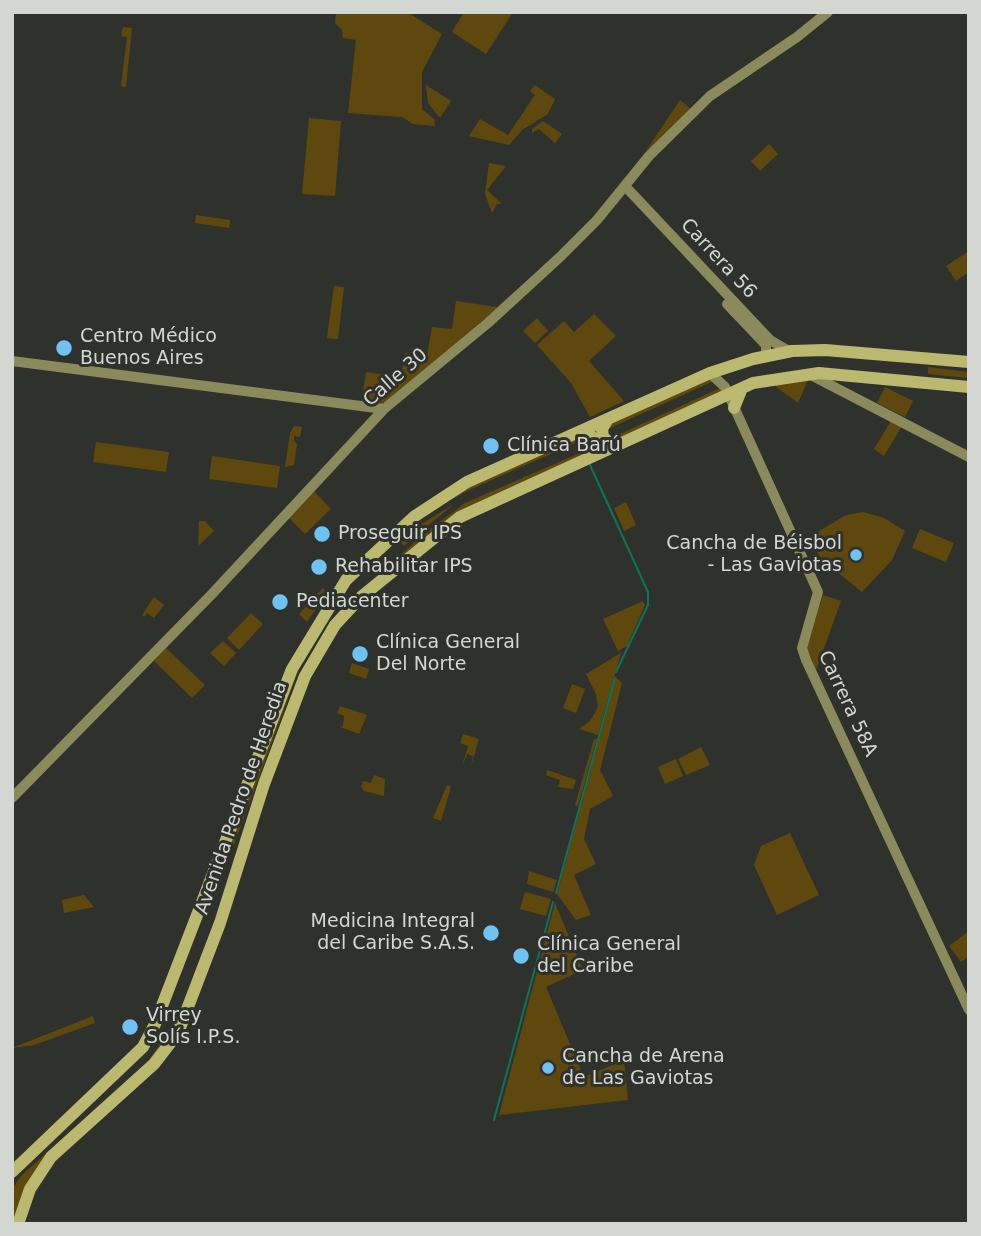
<!DOCTYPE html>
<meta charset="utf-8">
<style>
body{margin:0}
#map{position:relative;width:981px;height:1236px;overflow:hidden;background:#2f322c;font-family:"DejaVu Sans",sans-serif}
canvas{display:block}
.frame{position:absolute;inset:0;border:14px solid #d4d6d2;pointer-events:none}
</style>
<div id="map">
<canvas width="981" height="1236"></canvas>
<div class="frame"></div>
</div>
<script>
const context = document.querySelector('canvas').getContext('2d');
context.lineJoin = 'round';
function paint(path, color) { context.fillStyle = color; context.fill(path, 'evenodd'); }
const toPath = rows => new Path2D(rows.map(r => 'M' + r).join(''));
function stroke(path, color, width, dash) { context.strokeStyle = color; context.lineWidth = width; context.lineCap = dash ? 'butt' : 'round'; context.setLineDash(dash || []); context.stroke(path); }
function label(font, color, halo, rows, align = 'center') {
  context.font = font + ' "DejaVu Sans",sans-serif'; context.lineWidth = 6; context.setLineDash([]); context.textBaseline = 'middle'; context.strokeStyle = halo; context.fillStyle = color; for (const [text, x, y, turn = 0] of rows) {
    context.save(); context.translate(x, y); context.rotate((+turn || 0) * Math.PI / 180); context.textAlign = isNaN(turn) ? turn : align; if (halo) context.strokeText(text, 0, 0); context.fillText(text, 0, 0); context.restore();
  }
}
paint(toPath([
 [336,12,407,12,442,34,422,72,422,109,434,119,435,126,413,124,402,117,348,113,356,40,343,38,342,30,335,23],
 [464,12,513,12,486,54,452,32],
 [123,27,132,28,126,87,121,86,127,37,121,36],
 [426,85,451,101,440,118,428,103],
 [535,85,555,99,548,114,522,130,509,145,469,136,480,119,508,135,535,95,530,91],
 [680,100,691,109,649,153,646,151],
 [309,118,341,121,335,196,302,194],
 [543,121,562,134,555,143,539,129,532,133,532,129],
 [769,144,778,154,760,171,751,161],
 [489,163,506,166,487,190,502,204,497,204,492,213,485,194],
 [196,215,230,220,229,228,195,223],
 [969,251,969,272,956,281,946,266],
 [334,286,344,287,338,339,327,338],
 [515,291,518,291,499,309,380,406,361,403,366,372,401,377,405,353,427,355,432,327,452,329,456,301,497,307],
 [594,314,616,336,589,361,624,401,590,417,571,383,537,345,564,321,574,332],
 [537,318,548,331,535,343,523,331],
 [928,367,969,372,969,378,928,374],
 [709,375,716,380,606,430,608,424],
 [808,380,798,403,776,387,776,381],
 [885,387,913,401,905,417,877,403],
 [720,388,722,392,620,441,609,439],
 [891,421,902,426,884,456,874,449],
 [294,426,302,427,300,437,294,436,294,441,297,444,294,465,285,467,290,433],
 [583,436,589,437,467,491,434,509,454,493],
 [96,442,169,452,166,472,93,462],
 [591,448,590,451,494,497,370,582,425,533,465,503],
 [212,456,280,466,277,488,209,479],
 [313,490,331,509,305,534,289,518],
 [626,502,636,525,624,531,614,508],
 [454,504,404,546,399,541,423,523],
 [863,512,884,518,905,531,892,560,862,592,821,559,809,537,846,515],
 [199,521,205,521,214,531,198,546],
 [920,529,954,543,946,562,912,548],
 [323,588,327,592,307,622,299,614],
 [823,595,841,601,816,670,806,648],
 [154,597,164,605,154,618,147,613,144,617,142,615],
 [643,601,645,605,627,646,618,651,603,619],
 [251,613,263,624,239,650,227,638],
 [223,641,236,653,224,666,210,653],
 [166,648,205,685,192,698,154,661],
 [621,653,598,735,579,729,590,721,598,707,596,694,586,674],
 [301,663,234,845,230,844,281,712],
 [352,663,369,669,366,679,349,673],
 [616,677,622,683,600,770,613,796,590,809,584,839,596,864,574,875,591,915,576,920,557,894],
 [572,684,585,689,576,713,563,708],
 [340,706,367,715,359,734,340,727,343,726,344,716,337,713],
 [463,734,479,739,471,766,473,756,467,754,462,766,468,746,460,743],
 [594,739,597,739,578,806,575,805],
 [701,747,710,765,686,775,678,759],
 [676,759,683,776,665,784,658,767],
 [547,770,576,780,573,789,558,787,560,780,546,775],
 [374,775,385,779,384,796,364,791,361,787,363,781,371,783],
 [447,785,451,787,441,821,433,818],
 [790,833,819,895,777,915,754,865,761,846],
 [529,871,557,880,553,892,527,884],
 [525,892,551,899,546,916,520,909],
 [84,895,94,907,64,913,62,900],
 [555,903,583,970,546,987,584,1077,624,1060,628,1100,499,1115],
 [969,931,969,956,961,962,949,946],
 [93,1016,95,1023,34,1045,12,1048],
 [177,1019,180,1020,162,1050,67,1136,12,1224,12,1189,22,1175,149,1060]
]), '#5f480e');
stroke(toPath([
 [590,465,648,592,648,605,616,672],
 [556,893,615,678],
 [494,1120,553,902]
]), '#09755d', 2);
stroke(toPath([
 [625,186,770,340,789,351],
 [727,304,766,345,766,356],
 [12,361,384,409],
 [710,373,725,387,818,592,802,648,806,660,969,1010],
 [811,375,969,457],
 [12,798,212,594,384,409,488,323,560,257,597,220,649,156,710,96,797,37,828,12]
]), '#8b8a5c', 10);
stroke(toPath([
 [734,408,742,388],
 [608,419,602,429,603,437,610,443,618,444],
 [581,431,589,433,594,440,595,449,591,456],
 [12,1172,143,1047,155,1024,292,669,346,580,415,516,467,482,710,373,753,359,792,351,825,350,969,362],
 [18,1224,30,1189,51,1157,154,1064,178,1033,220,923,264,784,305,676,335,625,361,597,460,517,753,383,819,373,969,387]
]), '#bbb86f', 12);
for (const [x, y, r, color] of [
 [64,348,9,"#6fc2f4"],
 [491,446,9,"#6fc2f4"],
 [322,534,9,"#6fc2f4"],
 [856,555,7,"#6fc2f4"],
 [319,567,9,"#6fc2f4"],
 [280,602,9,"#6fc2f4"],
 [360,654,9,"#6fc2f4"],
 [491,933,9,"#6fc2f4"],
 [521,956,9,"#6fc2f4"],
 [130,1027,9,"#6fc2f4"],
 [548,1068,7,"#6fc2f4"]
]) { const dot = new Path2D(); dot.arc(x, y, r, 0, 2 * Math.PI); context.fillStyle = color; context.fill(dot); stroke(dot, '#2f322c', 2.5); }
label('19px', '#d4d6d2', '#2f322c', [
 ["Carrera 56",718,259,47],
 ["Calle 30",396,378,-41],
 ["Carrera 58A",847,704,65],
 ["Avenida Pedro de Heredia",242,798,-71]
]);
label('19px', '#d4d6d2', '#2f322c', [
 ["Centro Médico",80,337],
 ["Buenos Aires",80,359],
 ["Clínica Barú",507,446],
 ["Proseguir IPS",338,534],
 ["Cancha de Béisbol",842,544,"right"],
 ["- Las Gaviotas",842,566,"right"],
 ["Rehabilitar IPS",335,567],
 ["Pediacenter",296,602],
 ["Clínica General",376,643],
 ["Del Norte",376,665],
 ["Medicina Integral",475,922,"right"],
 ["del Caribe S.A.S.",475,944,"right"],
 ["Clínica General",537,945],
 ["del Caribe",537,967],
 ["Virrey",146,1016],
 ["Solís I.P.S.",146,1038],
 ["Cancha de Arena",562,1057],
 ["de Las Gaviotas",562,1079]
], 'left');
</script>
